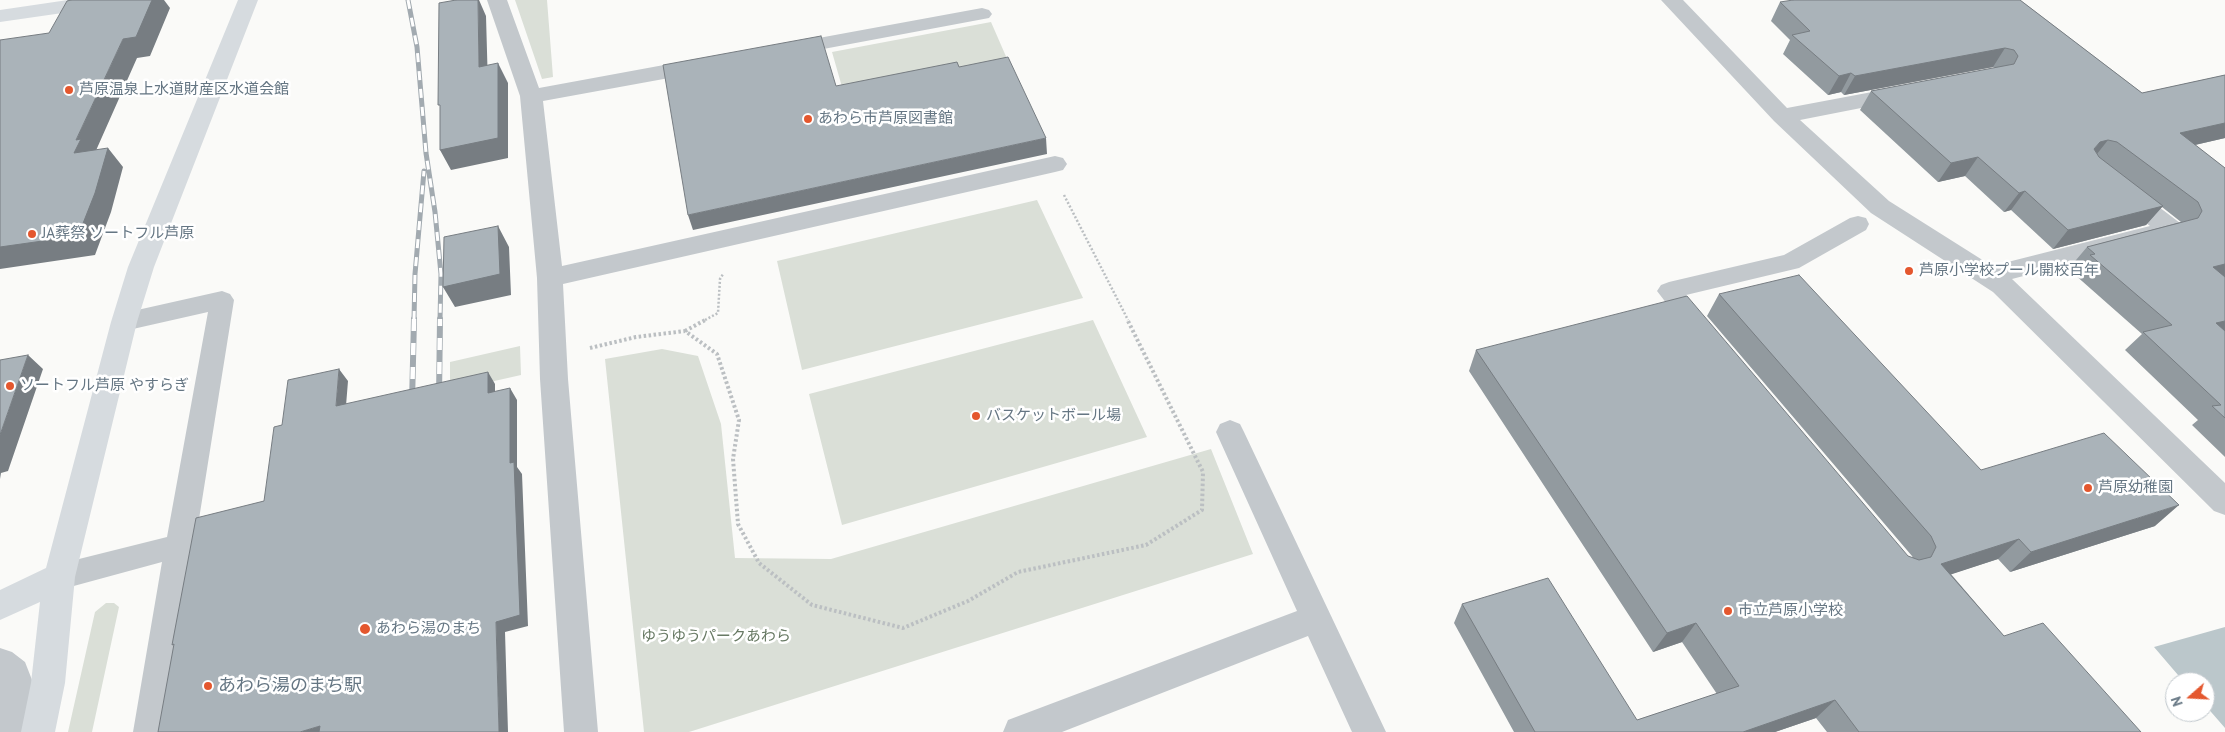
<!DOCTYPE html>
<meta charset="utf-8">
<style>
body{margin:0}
#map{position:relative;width:2225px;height:732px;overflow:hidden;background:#fafaf8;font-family:"PT Sans",sans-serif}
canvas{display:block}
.north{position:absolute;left:2165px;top:672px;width:50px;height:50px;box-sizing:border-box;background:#fff;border:1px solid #c1c8cd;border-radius:50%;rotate:251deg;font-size:14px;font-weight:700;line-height:20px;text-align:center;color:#657683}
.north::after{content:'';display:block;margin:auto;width:18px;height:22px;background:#e4572e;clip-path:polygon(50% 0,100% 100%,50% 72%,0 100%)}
</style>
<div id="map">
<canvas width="2225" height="732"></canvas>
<div class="north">N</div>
</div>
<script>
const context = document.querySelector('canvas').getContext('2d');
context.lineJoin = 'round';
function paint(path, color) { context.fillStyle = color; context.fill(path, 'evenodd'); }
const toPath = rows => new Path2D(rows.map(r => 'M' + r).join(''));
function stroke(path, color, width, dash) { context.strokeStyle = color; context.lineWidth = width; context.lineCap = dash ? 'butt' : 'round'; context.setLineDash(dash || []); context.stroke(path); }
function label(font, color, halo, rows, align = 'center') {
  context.font = font + ' "PT Sans","Noto Sans JP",sans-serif'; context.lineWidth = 5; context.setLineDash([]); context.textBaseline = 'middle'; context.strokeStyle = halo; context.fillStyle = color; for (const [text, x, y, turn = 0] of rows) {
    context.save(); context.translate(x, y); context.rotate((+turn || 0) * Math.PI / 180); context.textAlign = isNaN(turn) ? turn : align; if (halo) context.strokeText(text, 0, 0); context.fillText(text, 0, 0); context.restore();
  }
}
paint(toPath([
 [515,0,547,0,553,77,542,79],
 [991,22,1008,61,844,94,832,52],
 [1037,200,1083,298,802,370,777,261],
 [1093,320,1147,437,842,525,809,394],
 [520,346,521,375,450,391,450,362],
 [662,349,698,356,721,424,735,558,831,559,1211,449,1253,554,689,732,644,732,605,359],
 [106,603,114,603,119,607,92,732,68,732,95,612]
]), '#dadfd7');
paint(toPath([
 [2225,627,2225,728,2205,705,2205,682,2184,682,2154,647]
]), '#bbc7cb');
stroke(toPath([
 [1064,195,1128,320],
 [705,320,718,313,720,279,723,274]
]), '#bbbfc2', 2.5, [2, 2]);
stroke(toPath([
 [685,331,707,319],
 [590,348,636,337,685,331,717,354,739,420,733,459,738,524,759,563,812,605,903,628,968,601,1018,572,1146,545,1202,510,1203,472,1127,319]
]), '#bbbfc2', 4, [2.5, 2.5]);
paint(toPath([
 [1858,216,1866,218,1869,224,1866,230,1799,268,1686,295,1708,324,1705,330,1696,333,1687,330,1657,291,1661,285,1669,282,1784,255,1850,218,1858,216],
 [222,291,230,294,234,300,165,732,133,732,162,562,59,590,49,586,45,577,49,568,59,564,167,537,208,312,124,331,115,328,112,322,115,316,124,313,222,291]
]), '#c3c8cc');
paint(toPath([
 [487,0,507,0,539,88,702,58,710,60,713,65,710,70,702,72,543,101,562,266,1055,156,1063,158,1067,164,1063,170,1055,172,563,284,568,379,598,732,564,732,540,379,537,278,520,96,487,0],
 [1661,0,1683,0,1787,108,1904,86,1912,88,1915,93,1912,98,1800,120,1889,201,1992,266,2150,226,2116,200,2113,194,2116,188,2125,186,2134,188,2180,223,2183,229,2180,235,2012,279,2225,483,2225,515,2214,511,1993,292,1871,213,1774,121,1661,0],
 [982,8,989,10,992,14,989,18,786,56,778,55,775,50,778,45,786,44,982,8],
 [1230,420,1240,424,1244,432,1386,732,1352,732,1308,636,1062,732,1003,732,1008,720,1297,611,1216,432,1220,424,1230,420],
 [0,648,12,652,25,662,34,685,34,702,25,732,0,732,0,648]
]), '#c3c8cc');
paint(toPath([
 [68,0,121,0,118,4,111,6,0,22,0,10,68,0],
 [238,0,258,0,154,267,137,322,75,577,65,683,55,732,21,732,31,683,40,602,0,620,0,590,46,568,111,322,128,267,238,0]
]), '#d6dbdf');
const railFar1 = toPath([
 [408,0,417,47,426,153,435,212,441,274,440,320],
 [414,320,415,274,424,171]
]);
const rail = toPath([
 [439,398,440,319],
 [412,403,414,319]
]);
stroke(railFar1, '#a2aab0', 5);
stroke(rail, '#a2aab0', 6);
stroke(railFar1, '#fff', 3, [9]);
stroke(rail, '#fff', 4.5, [12]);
paint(toPath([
 [2020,0,2142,93,2225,75,2225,138,2195,145,2225,168,2225,457,2192,425,2198,420,2125,350,2142,334,2074,274,2076,271,2071,266,2087,247,2181,222,2162,207,2146,225,2053,249,2011,210,2004,212,1965,176,1938,182,1860,110,1871,91,1995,68,1993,67,1844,95,1841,92,1828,95,1783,54,1790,40,1771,21,1780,2],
 [1719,294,1981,470,2155,526,2010,572,1998,559,1951,574,2004,636,2141,732,1827,732,1816,718,1775,732,1514,732,1454,623,1462,604,1637,720,1717,694,1682,642,1653,652,1469,371,1476,350,1908,556,1913,558,1912,556,1707,316]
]), '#929a9f');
paint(toPath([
 [152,0,164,0,170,8,150,56,137,58,94,155,74,153,76,140,123,39],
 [478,0,479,0,486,16,488,87,479,67],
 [2005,48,1993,67,1844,95,1855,76],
 [498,63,508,83,508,158,451,170,440,150],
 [1851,73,1841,92,1828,95,1839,76],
 [2225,123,2225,138,2164,152,2180,133],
 [1046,138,1047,154,693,230,688,215],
 [2108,140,2093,159,2085,161,2100,142],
 [108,148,123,167,111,212,95,255,0,269,0,247],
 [1978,157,1965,176,1938,182,1951,163],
 [2025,191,2011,210,2004,212,2019,193],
 [2163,206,2146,225,2053,249,2068,230],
 [498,226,509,247,511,295,455,307,443,287],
 [2225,264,2225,278,2213,267],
 [2225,321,2225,335,2216,323],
 [28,355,43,369,8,471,1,473,0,479,0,435],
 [339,369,348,381,345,418,336,406],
 [488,372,495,384,495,405,488,393],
 [510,388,517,400,517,467,522,474,528,626,505,632,508,732,499,732,496,622,510,463],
 [2179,505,2155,526,2010,572,2031,552],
 [2019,539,1998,559,1922,584,1941,564],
 [1696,623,1682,642,1653,652,1667,633],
 [1835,700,1816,718,1775,732,1743,732],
 [320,726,326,732,300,732]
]), '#777d82');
const building = toPath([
 [71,0,152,0,136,37,123,39,76,140,81,139,74,153,108,148,95,193,78,236,0,247,0,40,49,33,67,1,71,0],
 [456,0,478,0,479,67,498,63,498,138,440,150,440,105,438,105,439,3,456,0],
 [1793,0,2020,0,2142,93,2225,75,2225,123,2180,133,2225,168,2225,264,2213,267,2225,277,2225,321,2216,323,2225,331,2225,418,2212,406,2221,405,2143,332,2172,325,2090,255,2095,254,2087,247,2198,218,2202,211,2198,202,2117,142,2108,140,2100,142,2094,149,2099,157,2163,206,2068,230,2025,191,2019,193,1978,157,1951,163,1871,91,2014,64,2018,56,2014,50,2005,48,1855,76,1851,73,1839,76,1792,35,1810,31,1780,2,1793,0],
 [821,36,836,86,957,62,959,67,1008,57,1046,138,688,215,663,65,821,36],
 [498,226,500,274,443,287,444,237,498,226],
 [1799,275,1981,470,2104,433,2179,505,2031,552,2019,539,1941,564,2004,636,2043,623,2141,732,1859,732,1835,700,1743,732,1535,732,1462,604,1548,578,1637,720,1739,686,1696,623,1667,633,1476,350,1687,296,1908,556,1919,560,1931,557,1936,547,1931,536,1719,294,1799,275],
 [28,355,0,435,0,360,28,355],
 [339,369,336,406,488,372,488,393,510,388,510,463,514,462,520,615,496,622,499,732,319,732,320,726,300,732,158,732,174,644,172,645,196,518,264,501,274,427,282,425,288,380,339,369]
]);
paint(building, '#aab3b9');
stroke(building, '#777d82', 1);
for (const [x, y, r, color] of [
 [69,90,5,"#e4572e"],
 [808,119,5,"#e4572e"],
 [32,234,5,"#e4572e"],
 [1909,271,5,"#e4572e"],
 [10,386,5,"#e4572e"],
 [976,416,5,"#e4572e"],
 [2088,488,5,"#e4572e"],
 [1728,611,5,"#e4572e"],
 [365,629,6,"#e4572e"],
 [208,686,5,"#e4572e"]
]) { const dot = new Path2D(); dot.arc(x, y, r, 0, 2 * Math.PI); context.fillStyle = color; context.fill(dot); stroke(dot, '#fff', 2); }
label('15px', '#657683', '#fff', [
 ["芦原温泉上水道財産区水道会館",79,90],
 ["あわら市芦原図書館",818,119],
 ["JA葬祭 ソートフル芦原",42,234],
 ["芦原小学校プール開校百年",1919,271],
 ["ソートフル芦原 やすらぎ",20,386],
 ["バスケットボール場",986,416],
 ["芦原幼稚園",2098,488],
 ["市立芦原小学校",1738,611],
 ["あわら湯のまち",376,629]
], 'left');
label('15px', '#687a64', '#fff', [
 ["ゆうゆうパークあわら",716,637]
]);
label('18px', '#657683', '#fff', [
 ["あわら湯のまち駅",218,686]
], 'left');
</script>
